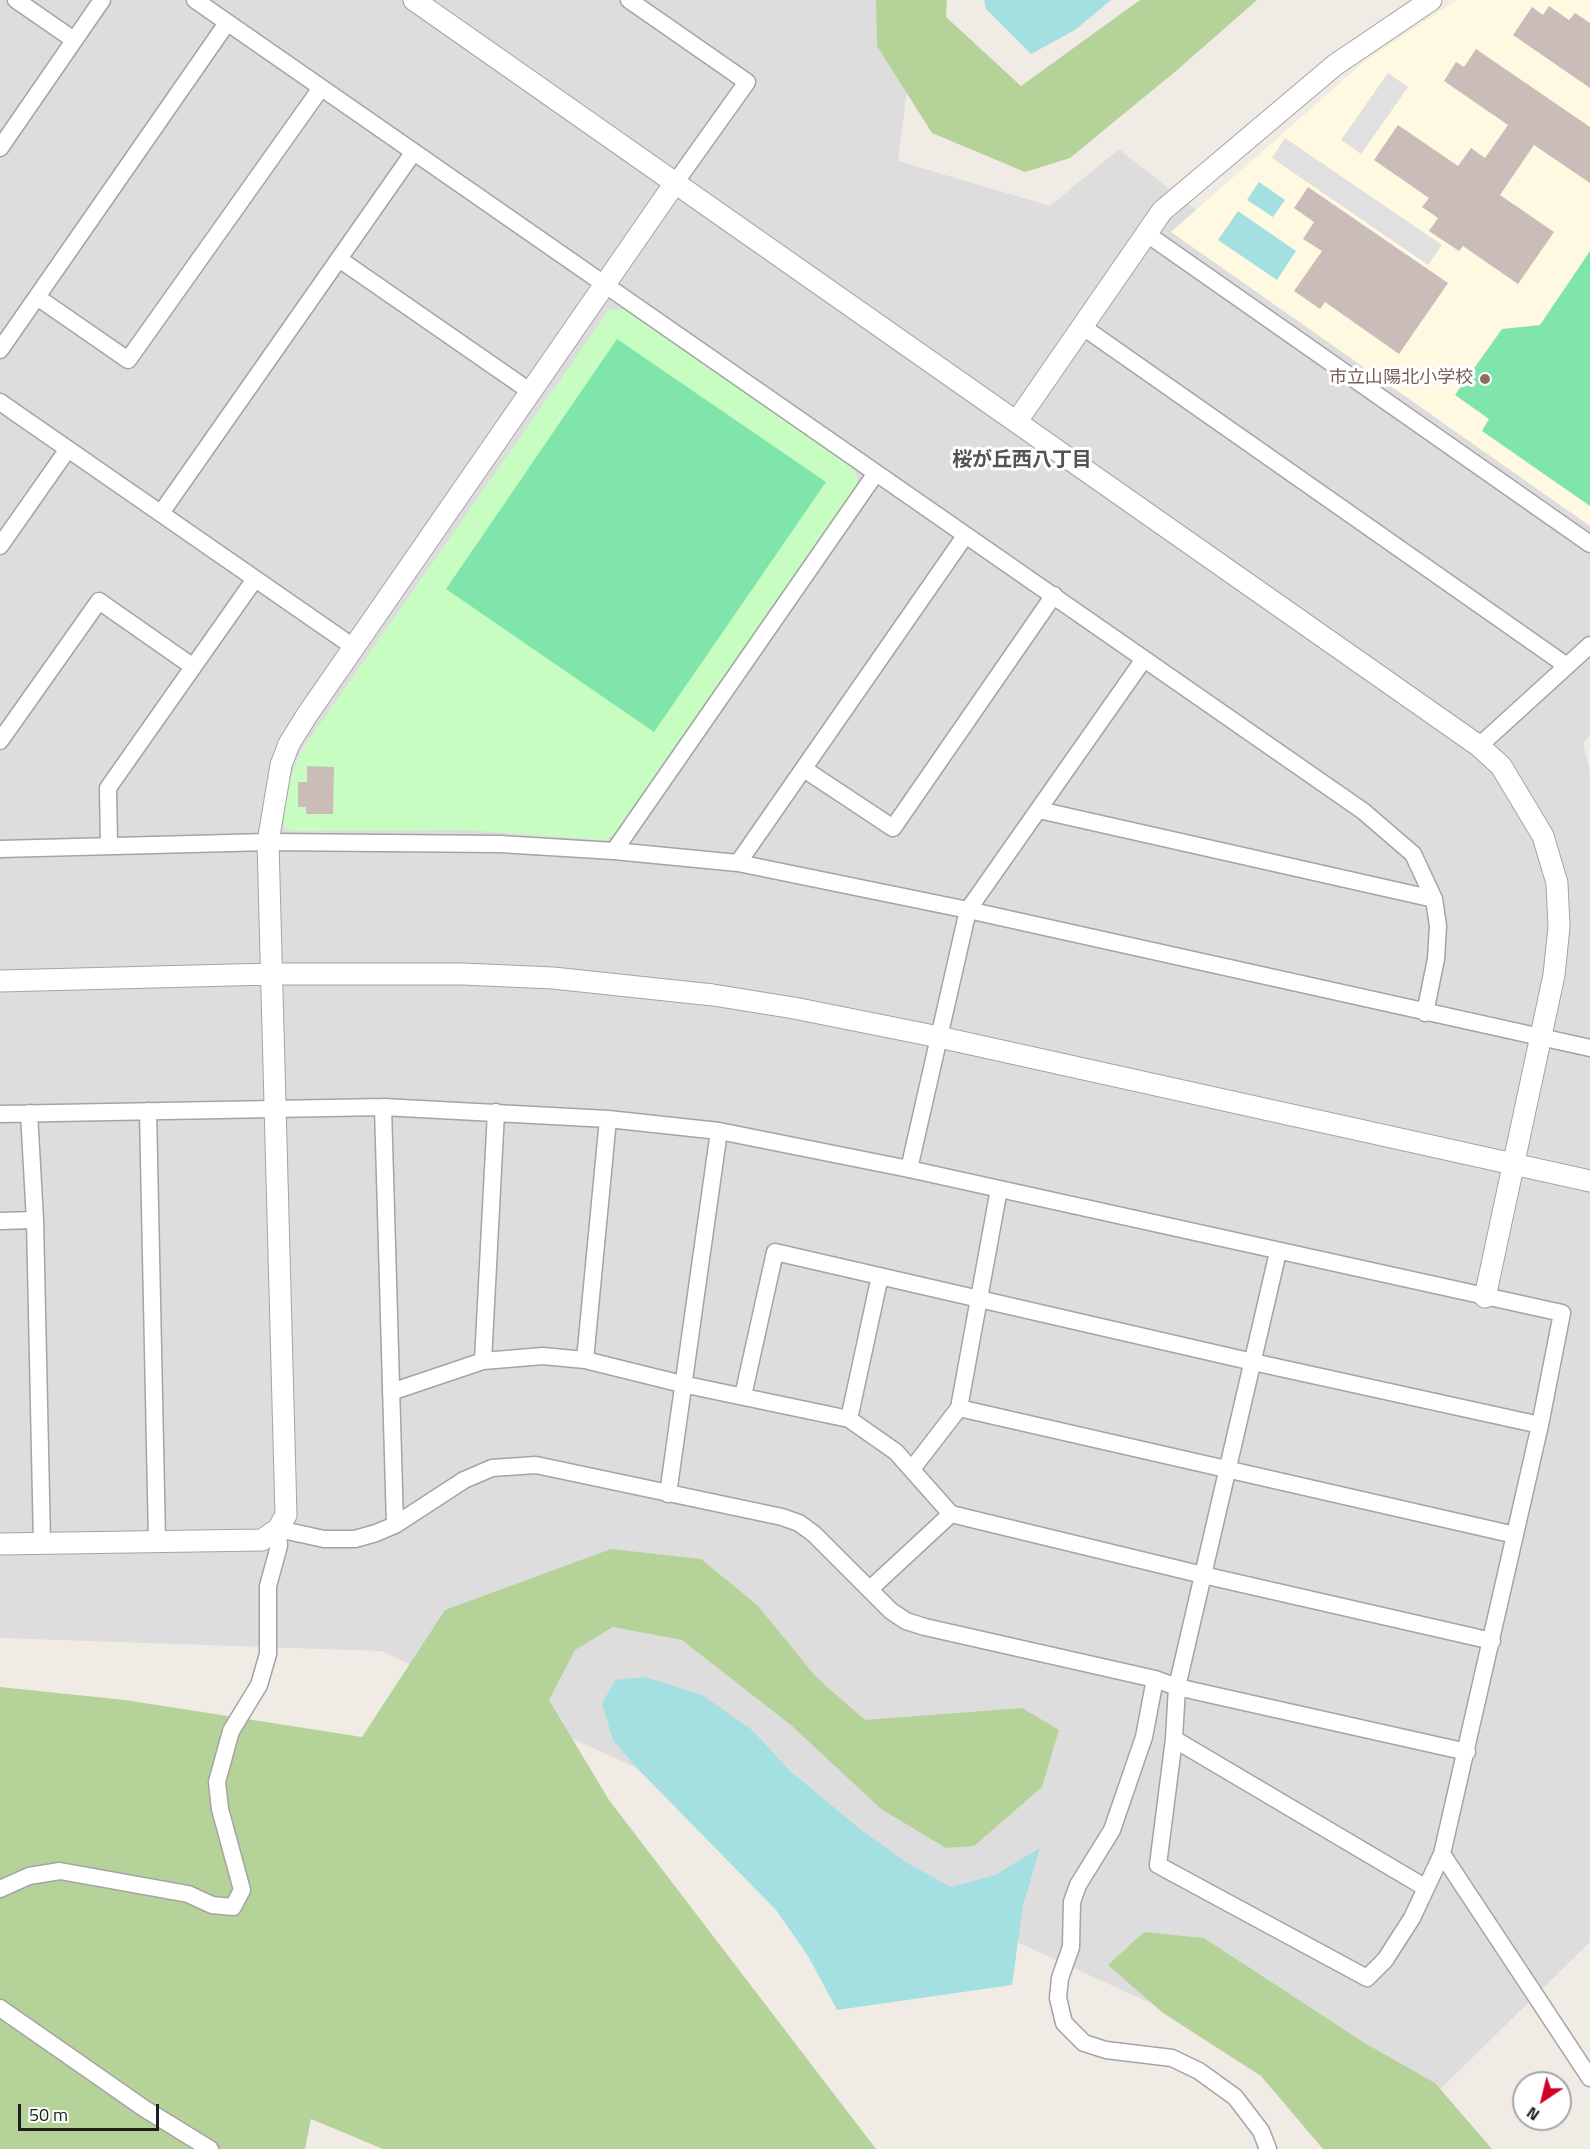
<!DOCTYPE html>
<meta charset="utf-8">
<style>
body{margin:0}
#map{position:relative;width:1590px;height:2149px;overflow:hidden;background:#f1ebe6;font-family:"Titillium Web",sans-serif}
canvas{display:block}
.north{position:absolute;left:1512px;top:2071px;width:60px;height:60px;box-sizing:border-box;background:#fff;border:2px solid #a6a6a6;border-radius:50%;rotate:215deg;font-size:16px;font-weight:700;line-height:24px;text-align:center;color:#202020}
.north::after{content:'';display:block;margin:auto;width:21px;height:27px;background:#d00028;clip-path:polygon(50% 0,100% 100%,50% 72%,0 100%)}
.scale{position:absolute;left:18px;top:2104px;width:141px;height:27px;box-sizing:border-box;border:3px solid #202020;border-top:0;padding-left:8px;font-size:18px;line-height:21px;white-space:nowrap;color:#202020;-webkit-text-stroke:4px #fff;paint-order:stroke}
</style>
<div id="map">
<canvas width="1590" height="2149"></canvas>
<div class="north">N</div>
<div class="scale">50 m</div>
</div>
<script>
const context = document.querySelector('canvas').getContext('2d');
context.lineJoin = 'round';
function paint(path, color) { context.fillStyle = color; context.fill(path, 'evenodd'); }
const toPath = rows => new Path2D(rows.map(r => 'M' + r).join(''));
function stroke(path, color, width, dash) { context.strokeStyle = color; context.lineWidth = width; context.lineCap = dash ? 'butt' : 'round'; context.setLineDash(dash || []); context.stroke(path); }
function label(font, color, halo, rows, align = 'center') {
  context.font = font + ' "Titillium Web","Noto Sans JP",sans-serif'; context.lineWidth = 6; context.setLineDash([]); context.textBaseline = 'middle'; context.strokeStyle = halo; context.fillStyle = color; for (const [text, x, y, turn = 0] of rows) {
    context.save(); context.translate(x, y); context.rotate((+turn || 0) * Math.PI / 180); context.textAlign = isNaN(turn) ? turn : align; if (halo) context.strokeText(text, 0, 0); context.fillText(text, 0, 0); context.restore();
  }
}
paint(toPath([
 [0,0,919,0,898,161,1050,206,1119,149,1590,521,1590,735,1583,743,1590,771,1590,1942,1408,2121,381,1651,0,1638]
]), '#dedddd');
paint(toPath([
 [1457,0,1590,0,1590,526,1171,232,1365,61]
]), '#fff9e1');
paint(toPath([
 [876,0,947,0,946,17,1021,86,1140,0,1257,0,1176,71,1070,158,1025,172,932,133,877,46],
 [611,1549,701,1559,758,1606,816,1677,865,1720,1022,1708,1059,1730,1042,1787,974,1846,946,1848,881,1809,792,1726,682,1640,613,1627,575,1650,549,1700,609,1800,876,2149,383,2149,311,2119,305,2149,0,2149,0,1687,125,1700,362,1737,445,1610],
 [1144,1932,1204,1938,1363,2042,1435,2083,1492,2149,1323,2149,1261,2076,1163,2013,1108,1965]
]), '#b5d398');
paint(toPath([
 [626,309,855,468,858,485,617,834,604,840,466,830,295,831,284,828,285,793,301,751,609,310]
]), '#c8fdc1');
paint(toPath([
 [1590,251,1590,506,1482,431,1489,419,1455,395,1502,329,1540,325],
 [617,339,826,482,654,732,446,589]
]), '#7fe5aa');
paint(toPath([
 [1388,73,1408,87,1361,154,1341,140],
 [1285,138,1442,245,1428,265,1272,158]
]), '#e0e0e0');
paint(toPath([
 [984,0,1111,0,1075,30,1031,54,986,9],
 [1259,182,1285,200,1273,217,1247,200],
 [1238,211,1296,251,1277,280,1218,240],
 [645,1677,702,1695,752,1730,790,1771,860,1829,907,1863,951,1887,995,1875,1040,1848,1023,1905,1012,1985,837,2010,808,1956,776,1910,635,1766,613,1740,602,1704,615,1680]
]), '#a4dfe1');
paint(toPath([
 [1549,6,1569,20,1575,13,1590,23,1590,88,1513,35,1532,7,1543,15],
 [1476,49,1590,127,1590,183,1534,145,1500,195,1554,232,1518,284,1463,246,1459,251,1429,231,1438,218,1422,207,1429,198,1374,160,1398,125,1458,166,1471,148,1485,158,1508,125,1444,81,1456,62,1464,67],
 [1308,187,1448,283,1399,354,1325,302,1320,309,1294,291,1322,251,1303,239,1314,222,1294,208],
 [307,766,334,767,333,814,306,814,306,807,298,807,298,782,307,782]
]), '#c9bcb9');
const minor = toPath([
 [16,0,74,40],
 [195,0,1363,811,1413,854,1434,899,1438,926,1436,959,1425,1013],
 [629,0,747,82,675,183],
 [0,148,102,0],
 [1147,234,1590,544],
 [339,259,531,392],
 [37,297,128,360,321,88],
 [1083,327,1567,666],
 [0,350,227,23],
 [0,402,355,648],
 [161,513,413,153],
 [0,546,68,449],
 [0,741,99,601,192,666],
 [1479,746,1590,645],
 [804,769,893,828,1054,595],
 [1039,810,1434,899],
 [109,846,108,788,255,579],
 [0,849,268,842,500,844,614,851,738,863,968,910,1590,1048],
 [614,851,876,473],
 [738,863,965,536],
 [383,1107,395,1525],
 [148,1111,157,1540],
 [29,1113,35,1220,42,1543],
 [0,1114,383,1107,608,1119,719,1131,909,1169,1562,1313,1540,1425,1442,1854,1412,1918,1385,1960,1367,1978,1158,1865,1174,1739,1177,1687,1278,1252],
 [909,1169,968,910,1144,659],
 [0,1221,35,1220],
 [585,1360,608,1119],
 [483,1361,496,1112],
 [391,1392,483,1361,543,1356,585,1360,682,1384,849,1419,896,1452,951,1514,1203,1575,1492,1641],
 [743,1396,775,1252,1253,1362,1540,1425],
 [959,1408,1515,1535],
 [849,1419,880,1276],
 [912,1469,959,1408,999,1189],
 [668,1494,719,1131],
 [870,1589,951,1514],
 [1155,1679,1144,1737,1112,1830,1078,1885,1072,1902,1071,1947,1060,1978,1058,1998,1064,2023,1084,2043,1106,2050,1172,2058,1199,2071,1235,2097,1261,2131,1268,2149],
 [1174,1739,1426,1888],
 [1442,1854,1590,2078],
 [0,1889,29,1876,60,1871,188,1894,212,1905,233,1907,242,1890,220,1809,217,1782,231,1731,259,1685,268,1654,268,1586,279,1546,278,1529,324,1539,355,1539,376,1533,395,1525,464,1480,492,1468,536,1465,782,1517,799,1523,814,1534,891,1611,906,1621,925,1627,1155,1679,1177,1687,1467,1752],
 [0,2008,145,2109,210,2149]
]);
const tertiary = toPath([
 [414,0,1479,746,1501,766,1543,836,1557,883,1559,927,1554,975,1485,1297],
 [1017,421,1162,211,1335,65,1431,0],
 [0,981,271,974,463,974,553,978,713,995,794,1008,939,1037,1590,1181],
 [0,1544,262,1540,278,1529,286,1515,268,842,281,765,289,744,307,715,675,183]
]);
stroke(minor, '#a4a4a4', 19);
stroke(tertiary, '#a4a4a4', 23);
stroke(minor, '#fff', 16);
stroke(tertiary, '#fff', 21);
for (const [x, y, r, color] of [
 [1485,379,6,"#8d6e63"]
]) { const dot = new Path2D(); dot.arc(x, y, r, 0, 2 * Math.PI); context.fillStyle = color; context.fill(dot); stroke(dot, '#fff', 2); }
label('18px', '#785e54', '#fff', [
 ["市立山陽北小学校",1473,379]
], 'right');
label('bold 20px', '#535353', '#fff', [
 ["桜が丘西八丁目",1022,461]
]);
</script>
